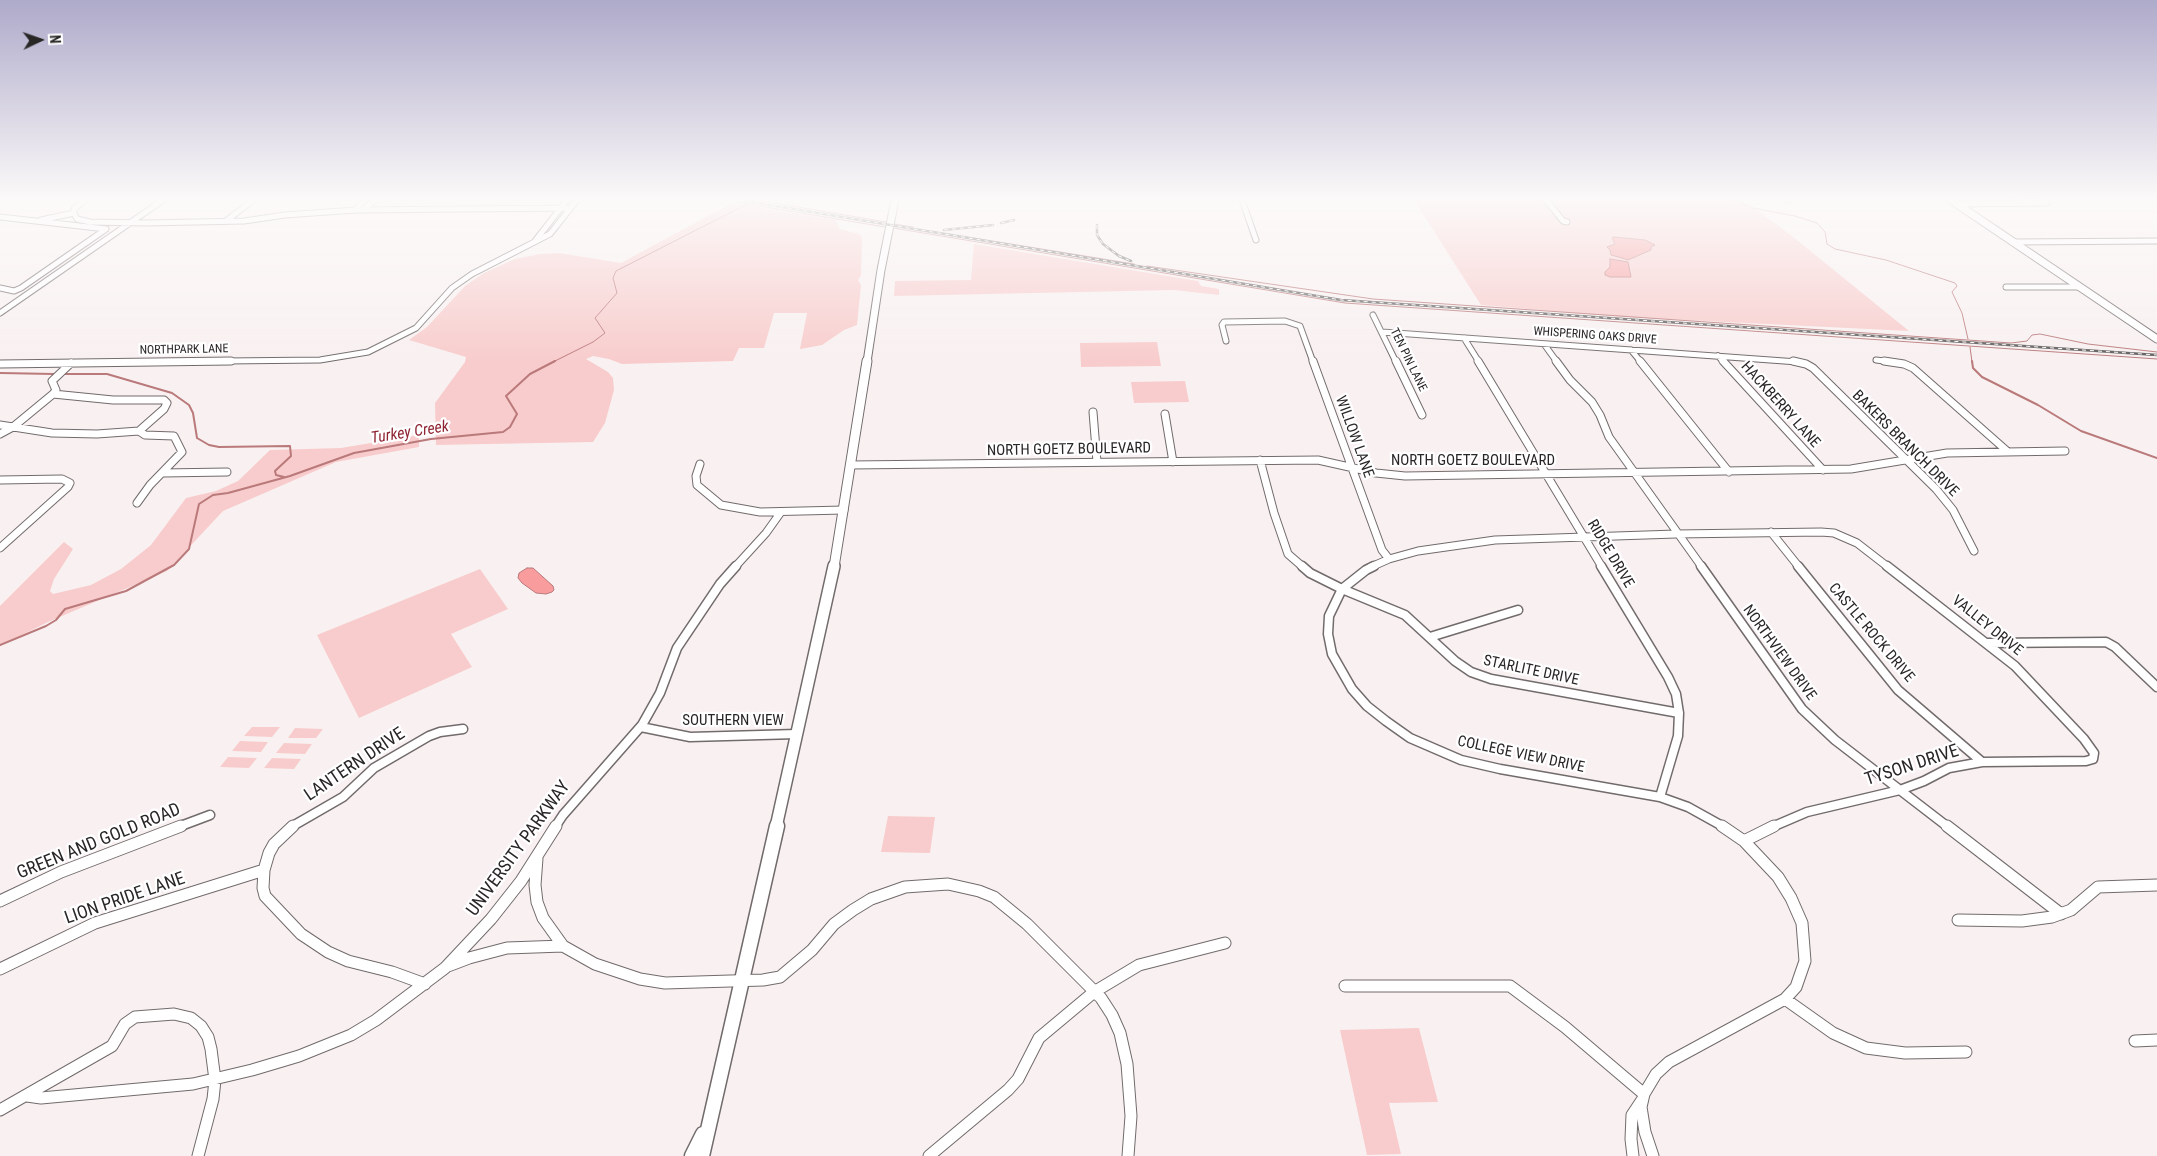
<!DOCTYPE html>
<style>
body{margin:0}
#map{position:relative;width:2157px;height:1156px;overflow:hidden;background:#f9f1f1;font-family:"Roboto Condensed",sans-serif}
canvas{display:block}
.north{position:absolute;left:15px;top:15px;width:50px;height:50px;-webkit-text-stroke:4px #fff;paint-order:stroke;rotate:87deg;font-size:14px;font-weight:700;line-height:20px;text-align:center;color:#292626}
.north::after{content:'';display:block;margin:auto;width:18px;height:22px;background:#292626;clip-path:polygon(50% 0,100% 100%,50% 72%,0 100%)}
</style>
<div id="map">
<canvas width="2157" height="1156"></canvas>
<div class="north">N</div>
</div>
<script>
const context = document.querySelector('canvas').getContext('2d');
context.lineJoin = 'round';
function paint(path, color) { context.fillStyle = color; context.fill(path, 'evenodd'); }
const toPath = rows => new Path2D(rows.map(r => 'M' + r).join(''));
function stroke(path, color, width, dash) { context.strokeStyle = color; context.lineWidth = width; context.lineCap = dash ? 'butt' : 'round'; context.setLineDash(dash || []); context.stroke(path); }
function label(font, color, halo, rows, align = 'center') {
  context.font = font + ' "Roboto Condensed",sans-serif'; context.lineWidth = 4.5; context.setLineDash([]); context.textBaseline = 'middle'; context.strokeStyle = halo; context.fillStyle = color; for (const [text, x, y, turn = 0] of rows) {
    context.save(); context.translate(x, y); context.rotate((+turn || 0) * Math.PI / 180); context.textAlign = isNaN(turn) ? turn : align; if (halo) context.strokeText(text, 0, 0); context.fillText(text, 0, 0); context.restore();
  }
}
paint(toPath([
 [1414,200,1732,200,1745,202,1787,232,1909,331,1623,317,1481,305],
 [732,203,836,220,840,229,859,234,862,237,861,275,858,280,861,285,857,325,844,330,822,345,800,349,807,313,774,313,764,348,739,348,733,361,622,364,609,359,593,356,586,359,608,372,613,378,614,390,605,423,593,442,436,445,435,403,465,362,466,357,409,340,427,327,465,286,484,273,515,259,540,254,559,253,621,263],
 [974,244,1198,281,1201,286,1219,289,1219,295,1174,290,894,296,895,281,971,280],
 [1157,342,1161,366,1081,367,1080,343],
 [1185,381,1189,402,1134,403,1131,382],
 [419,435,419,447,336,462,223,511,167,571,48,622,0,646,0,606,64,542,73,549,54,579,50,591,53,594,91,585,121,569,151,545,186,498,216,491,238,481,270,450,341,448],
 [480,569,508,609,451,634,472,667,359,718,317,635],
 [252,727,280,727,272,737,244,736],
 [295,728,323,729,316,738,288,738],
 [240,741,268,742,261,752,232,751],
 [284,743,312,744,305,754,276,753],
 [228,757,257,758,249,768,220,767],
 [272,758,301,759,294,769,264,768],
 [888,816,935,817,930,853,881,852],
 [1419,1028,1438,1102,1389,1103,1401,1154,1367,1155,1340,1030]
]), '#f8cccc');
const water = toPath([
 [1614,237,1645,240,1655,245,1651,247,1651,250,1628,260,1622,258,1611,255,1610,250,1607,247,1615,244,1612,238,1614,237],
 [1610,259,1628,262,1631,277,1610,277,1605,275,1605,272,1610,267,1610,259],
 [527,568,533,568,553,586,554,590,552,592,546,594,536,593,522,583,518,578,519,573,527,568]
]);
paint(water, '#f89c9e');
stroke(water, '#ba797a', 1);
stroke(toPath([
 [723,200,885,227],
 [757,200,886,222],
 [1734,200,1753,208,1795,216,1817,223,1825,232,1827,244,1835,249,1886,260,1955,283,1957,286,1952,292,1962,313,1968,339],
 [894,224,913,227],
 [893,228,1345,303,2157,359],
 [931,231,1134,264],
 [1147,266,1373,299,2011,343,2027,341,2032,335,2040,334,2088,344,2157,352],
 [1970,347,1972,362],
 [553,362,593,342,605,333,595,318,617,293,613,278,616,271,755,200]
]), '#ba797a', 1);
stroke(toPath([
 [1972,361,1973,368,1982,377,2038,405,2081,431,2157,458],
 [0,373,54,374],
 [63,374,107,374,172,393,189,405,193,413,197,438,209,445,219,447,290,446,291,456,275,471,276,475,284,477],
 [0,645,46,626,56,620,65,609,126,591,174,565,189,549,199,504,213,495,228,493,290,476,354,453,431,439,503,432,510,427,517,414,506,396,530,374,555,361]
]), '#ba797a', 2);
const minorFar3 = toPath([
 [1242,200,1256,240],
 [1546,200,1563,221,1567,222],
 [1787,200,1790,200],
 [1957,204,2047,203,2044,200],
 [364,209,375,200],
 [355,210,365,200],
 [74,213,77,219,90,222,146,223,244,221,285,215,355,210,571,208],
 [74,213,74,209,85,200],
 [0,217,106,229,21,288,14,291,0,288],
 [41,220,74,213],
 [226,221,253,200],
 [535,241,567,200],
 [2013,242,2157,241],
 [2006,287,2080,287],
 [0,313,163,200],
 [1373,315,1396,362],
 [1382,332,1798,362],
 [1464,338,1479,362],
 [1226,341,1222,325,1224,322,1285,321,1300,326,1313,362],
 [1544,344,1557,362],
 [1631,350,1641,362],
 [1718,356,1724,362],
 [1876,360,1893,362],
 [131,362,320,360,368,352,416,328,452,288,472,274,550,234,577,200]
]);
const minorFar2 = toPath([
 [1313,361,1382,550,1389,559],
 [1396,361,1422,415],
 [1478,361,1602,567],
 [1556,361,1570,380,1592,402,1600,415,1609,437,1702,567],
 [1640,361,1729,472],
 [1723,361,1823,470],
 [1793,361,1806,364,1813,368,1936,489,1953,510,1974,551],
 [1884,361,1904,364,1913,368,2007,451],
 [0,364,231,361],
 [1093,412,1097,462],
 [1165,414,1173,462],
 [0,425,52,433,97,434,139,431,164,409,167,403,164,400,113,400,53,394],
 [0,434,13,427,53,394,56,390,52,381,71,363],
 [1260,460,1274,513,1288,554,1303,567],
 [700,464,696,476,697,485,721,505,760,512,844,510],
 [850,465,1318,460,1376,473,1405,476,1851,469,1947,453,2065,451],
 [163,473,227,472],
 [0,480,62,479,70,483,68,487,0,548],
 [137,503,150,485,182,452,174,436,145,435,139,431],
 [1771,532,1799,567],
 [735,567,766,533,781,512],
 [1371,567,1389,559,1418,551,1495,540,1676,534,1821,532,1834,533,1857,543,1888,567]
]);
const minorFar1 = toPath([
 [1302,566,1310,573,1342,589,1405,615,1455,661,1471,672,1491,679,1679,713],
 [1374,566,1366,570,1342,589,1329,616,1328,634,1332,654,1352,689,1367,706,1386,721,1410,738,1461,760,1500,769,1660,797,1688,807,1724,827],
 [1601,566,1668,677,1676,694,1679,713,1678,736,1660,797],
 [1701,566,1802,709,1835,740,1948,827],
 [1798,566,1898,690,1982,762],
 [1430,637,1518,610],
 [1988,643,2106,642,2115,647,2157,687],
 [641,727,690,737,797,734],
 [178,827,210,815],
 [291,827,343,797,374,768,429,736,440,732,463,729],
 [555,827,563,815,642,725,660,693,677,648,720,584,736,566],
 [1772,827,1807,812,1900,790,1924,781,1949,768,1982,762,2086,761,2093,759,2094,753,2084,739,2015,666,1887,566]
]);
const minor = toPath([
 [293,826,274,844,269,853,264,870,263,888,265,896,301,934,328,952,348,961,392,972,425,984],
 [1722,826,1744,841],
 [1947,826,2061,914],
 [1744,841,1774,826],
 [537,858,535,885,537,902,543,918,563,946,595,964,640,979,665,983,763,980,780,977,812,950,834,924,853,910,871,899,905,887,948,884,979,891,994,897,1027,924,1101,998,1112,1015,1120,1033,1127,1064,1131,1116,1128,1156],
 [0,901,61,872,181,826],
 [1958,920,2022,921,2052,917,2071,910,2098,887,2157,885],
 [448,966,469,958,507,948,563,946],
 [0,969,95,923,264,870],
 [1345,986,1510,986,1565,1027,1644,1094],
 [1785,999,1833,1033,1866,1048,1905,1053,1966,1052],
 [2135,1041,2157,1040],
 [27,1096,41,1098,193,1084,252,1070,299,1056,351,1035,376,1020,445,968,491,919,521,881,556,826],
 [0,1110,112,1046,125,1024,135,1017,174,1014,191,1018,201,1026,208,1037,211,1049,215,1080,213,1099,198,1156],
 [929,1156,1008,1090,1018,1079,1039,1038,1094,992,1139,965,1225,943],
 [1633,1156,1631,1139,1632,1115,1642,1100],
 [1653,1156,1645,1132,1641,1107,1644,1094,1656,1074,1669,1062,1785,999,1796,987,1805,961,1802,923,1791,898,1778,877,1744,841]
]);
const majorFar3 = toPath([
 [1951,200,2157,339],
 [867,362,881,270,895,200]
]);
const majorFar2 = toPath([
 [834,567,867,361]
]);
const majorFar1 = toPath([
 [776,827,834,566]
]);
const major = toPath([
 [692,1156,703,1134],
 [702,1156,777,826]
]);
stroke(minorFar3, '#726b6b', 7);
stroke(minorFar2, '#726b6b', 9);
stroke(minorFar1, '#726b6b', 11);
stroke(minor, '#726b6b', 13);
stroke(majorFar3, '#726b6b', 9);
stroke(majorFar2, '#726b6b', 11);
stroke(majorFar1, '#726b6b', 14);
stroke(major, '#726b6b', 17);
stroke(minorFar3, '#fff', 5);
stroke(minorFar2, '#fff', 7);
stroke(minorFar1, '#fff', 8);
stroke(minor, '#fff', 11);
stroke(majorFar3, '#fff', 7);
stroke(majorFar2, '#fff', 9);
stroke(majorFar1, '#fff', 11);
stroke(major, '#fff', 14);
const rail = toPath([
 [740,200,1341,300,2157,355],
 [1001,223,1014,220],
 [1097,225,1097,235,1103,244,1119,256,1131,261],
 [944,230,993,225]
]);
stroke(rail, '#625e5e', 2.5);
stroke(rail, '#fff', 1, [4]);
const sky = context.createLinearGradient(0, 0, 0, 362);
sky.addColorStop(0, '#aeaaca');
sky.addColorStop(0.55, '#fcf9f9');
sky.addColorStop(1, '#fcf9f900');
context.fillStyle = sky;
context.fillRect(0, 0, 2157, 362);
label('12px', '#292626', '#fff', [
 ["WHISPERING OAKS DRIVE",1595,336,4],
 ["NORTHPARK LANE",184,350,-1],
 ["TEN PIN LANE",1408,360,64]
]);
label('15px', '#292626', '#fff', [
 ["HACKBERRY LANE",1780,405,48],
 ["WILLOW LANE",1354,437,70],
 ["BAKERS BRANCH DRIVE",1905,444,45],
 ["NORTH GOETZ BOULEVARD",1069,450,-1],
 ["NORTH GOETZ BOULEVARD",1473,461],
 ["RIDGE DRIVE",1610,554,59],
 ["VALLEY DRIVE",1987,626,39],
 ["CASTLE ROCK DRIVE",1871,633,50],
 ["NORTHVIEW DRIVE",1779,653,54],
 ["STARLITE DRIVE",1531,671,12],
 ["SOUTHERN VIEW",733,721],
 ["COLLEGE VIEW DRIVE",1521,755,12]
]);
label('italic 16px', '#8f2533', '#fff', [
 ["Turkey Creek",410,433,-9]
]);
label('18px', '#292626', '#fff', [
 ["LANTERN DRIVE",355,765,-34],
 ["TYSON DRIVE",1912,766,-18],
 ["GREEN AND GOLD ROAD",99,842,-22],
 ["UNIVERSITY PARKWAY",519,849,-54],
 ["LION PRIDE LANE",125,899,-19]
]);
</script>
